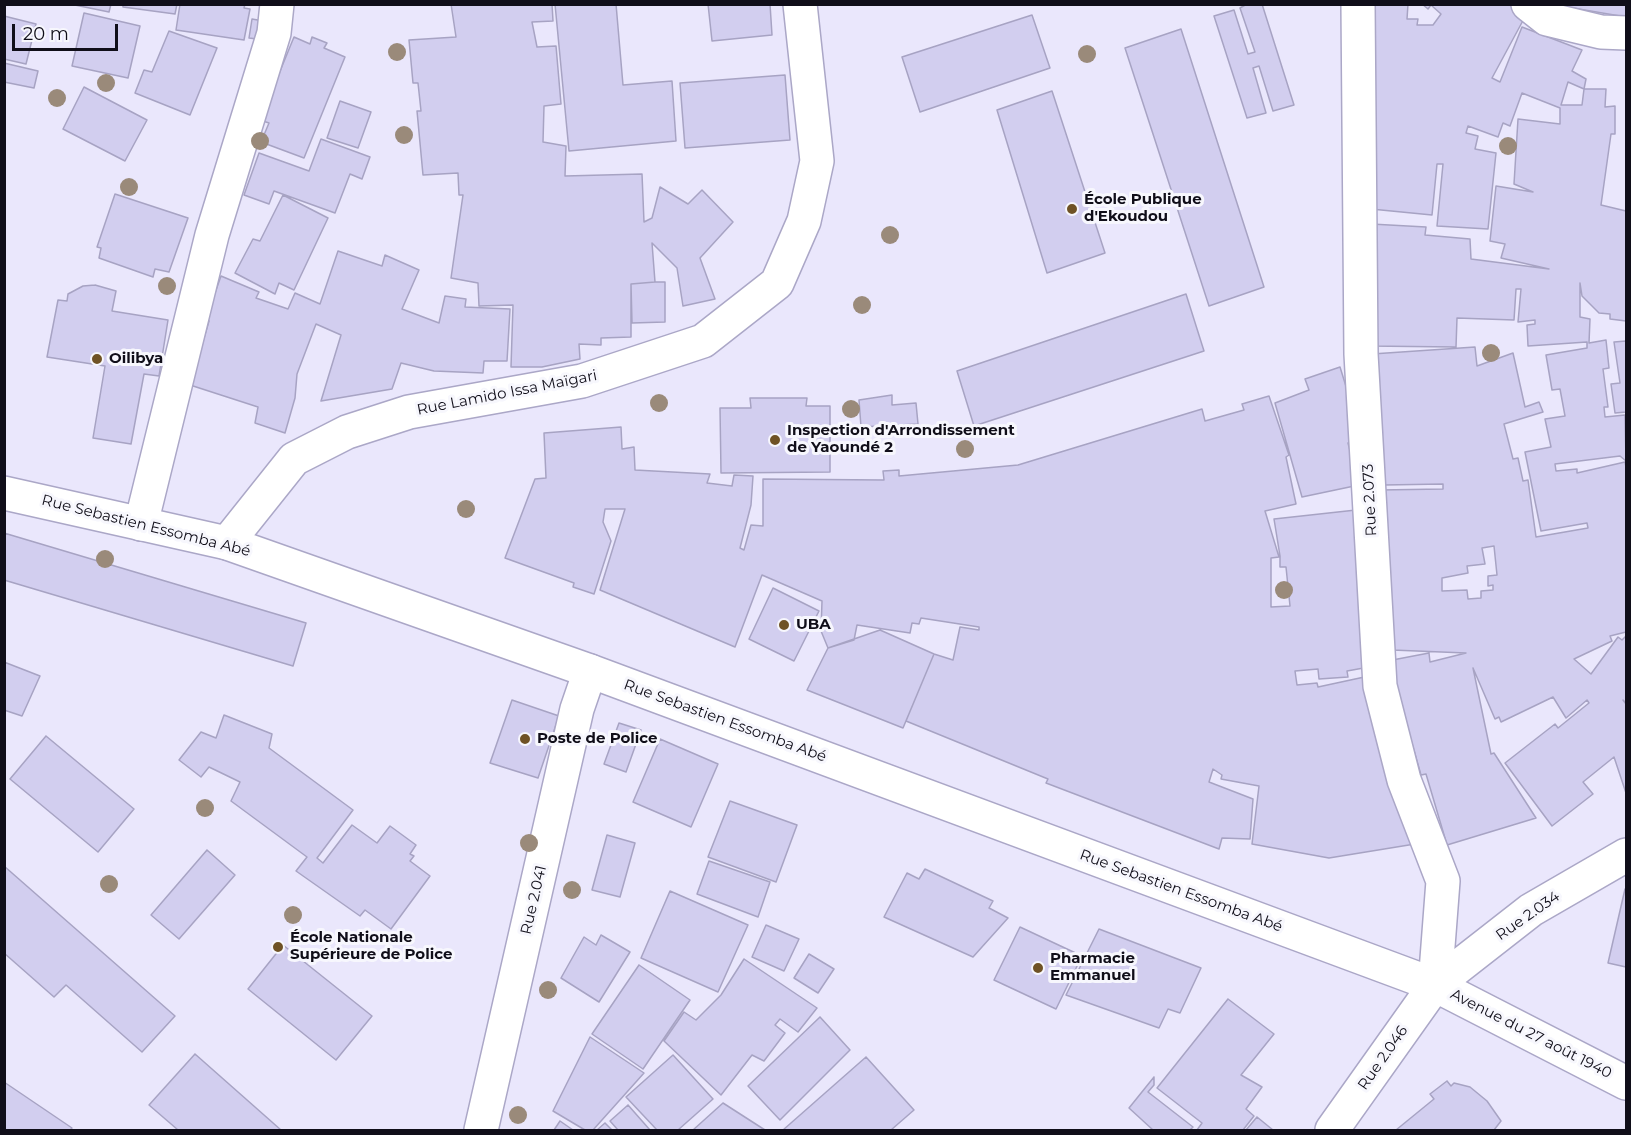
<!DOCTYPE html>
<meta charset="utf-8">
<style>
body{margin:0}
#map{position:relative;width:1631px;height:1135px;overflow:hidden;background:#eae7fc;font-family:Montserrat,sans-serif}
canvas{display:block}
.frame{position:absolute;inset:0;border:6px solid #100e19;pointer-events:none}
.scale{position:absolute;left:12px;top:24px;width:106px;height:27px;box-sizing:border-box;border:3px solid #100e19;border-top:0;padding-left:8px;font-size:18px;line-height:21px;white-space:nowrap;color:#100e19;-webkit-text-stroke:4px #f7f7fd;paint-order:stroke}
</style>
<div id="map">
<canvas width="1631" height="1135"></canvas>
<div class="frame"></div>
<div class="scale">20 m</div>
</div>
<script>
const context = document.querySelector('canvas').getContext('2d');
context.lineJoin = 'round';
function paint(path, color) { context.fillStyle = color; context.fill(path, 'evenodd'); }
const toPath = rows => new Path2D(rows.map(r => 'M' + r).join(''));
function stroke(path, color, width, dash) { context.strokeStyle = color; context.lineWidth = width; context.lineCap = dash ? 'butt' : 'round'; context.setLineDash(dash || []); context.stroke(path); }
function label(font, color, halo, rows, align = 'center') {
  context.font = font + ' Montserrat,sans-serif'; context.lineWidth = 6; context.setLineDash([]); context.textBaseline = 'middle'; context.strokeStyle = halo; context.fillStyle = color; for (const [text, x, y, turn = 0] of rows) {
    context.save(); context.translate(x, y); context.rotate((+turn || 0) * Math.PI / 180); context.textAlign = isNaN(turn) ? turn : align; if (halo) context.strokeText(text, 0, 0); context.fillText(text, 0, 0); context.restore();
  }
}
const building = toPath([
 [70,4,111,4,109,12,70,4],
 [123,4,177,4,175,14,123,7,123,4],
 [180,4,245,4,244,8,250,9,244,40,176,30,180,4],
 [451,4,552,4,553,21,532,22,537,47,556,46,561,104,544,106,543,142,566,146,565,176,642,174,644,222,652,218,660,187,688,204,702,190,733,222,700,258,715,299,683,306,677,268,652,243,655,282,631,284,631,337,601,338,601,345,579,344,580,359,542,367,511,367,513,305,479,306,478,283,451,278,463,195,459,195,458,173,423,175,417,111,421,111,418,83,413,83,409,40,456,37,451,4],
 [555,4,616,4,623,85,672,81,676,141,569,151,555,4],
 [708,4,770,4,772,35,712,41,708,4],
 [1247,4,1262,4,1294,105,1273,111,1259,66,1253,68,1266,113,1247,118,1214,16,1234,10,1248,54,1255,52,1240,8,1247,4],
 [1365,4,1408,4,1407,19,1418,19,1417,25,1433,25,1441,14,1431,5,1428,9,1422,4,1509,4,1526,15,1492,78,1500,82,1522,27,1582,50,1572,71,1586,79,1584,89,1606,89,1605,107,1615,106,1615,134,1611,134,1601,205,1626,211,1626,321,1610,319,1610,314,1599,313,1582,296,1580,283,1580,317,1590,319,1589,343,1606,340,1609,368,1603,369,1608,407,1604,407,1605,417,1625,415,1626,461,1620,456,1555,464,1556,471,1577,469,1577,473,1625,462,1626,467,1626,632,1610,636,1612,641,1574,659,1591,674,1618,637,1622,640,1626,636,1626,703,1623,700,1626,704,1626,793,1614,757,1583,782,1593,794,1552,826,1505,763,1555,724,1558,728,1589,703,1587,700,1566,718,1553,697,1501,722,1499,717,1495,719,1473,668,1491,754,1494,753,1536,818,1447,845,1426,774,1421,775,1408,730,1382,662,1429,653,1430,662,1466,653,1392,650,1379,490,1443,489,1443,484,1384,485,1372,354,1475,347,1477,366,1513,353,1525,407,1539,402,1543,412,1504,424,1513,459,1518,458,1523,481,1528,480,1536,537,1588,528,1587,523,1541,531,1525,452,1551,447,1545,419,1565,416,1560,389,1552,390,1546,355,1587,348,1587,342,1528,346,1527,325,1535,324,1535,320,1518,322,1521,289,1516,289,1514,320,1457,318,1456,347,1368,346,1371,224,1426,227,1425,235,1470,239,1471,259,1549,269,1501,258,1505,244,1490,241,1496,186,1533,192,1514,184,1518,119,1560,124,1560,108,1522,93,1510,126,1503,123,1498,137,1468,126,1466,133,1478,136,1475,149,1496,153,1488,229,1437,226,1443,164,1437,164,1432,215,1371,209,1365,4],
 [1568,82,1584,89,1582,105,1561,105,1568,82],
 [1494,546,1497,575,1488,576,1488,586,1493,585,1493,590,1481,591,1481,598,1468,599,1467,590,1442,591,1442,578,1468,573,1467,566,1485,564,1482,548,1494,546],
 [1549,4,1626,4,1626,17,1549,4],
 [84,13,140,26,128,78,72,66,84,13],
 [1032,15,1050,68,920,112,902,57,1032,15],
 [4,16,36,24,26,64,4,59,4,16],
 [252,19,269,22,265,40,249,38,252,19],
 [1181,29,1264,287,1209,306,1125,48,1181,29],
 [169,31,217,48,190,115,135,93,144,70,152,72,169,31],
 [294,37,310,44,312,37,327,43,324,48,345,57,304,158,261,142,269,123,260,120,294,37],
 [4,63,38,71,34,88,4,82,4,63],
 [785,75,790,140,685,148,680,83,785,75],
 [84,87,147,120,125,161,63,129,84,87],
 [1052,91,1105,253,1047,273,997,110,1052,91],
 [340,101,371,112,358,148,327,138,340,101],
 [321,139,370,157,362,179,350,174,335,213,274,191,269,204,244,195,259,153,309,171,321,139],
 [115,194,188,218,169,272,155,269,153,277,99,258,101,248,97,247,115,194],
 [283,195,328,218,294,290,279,283,275,294,235,273,253,239,260,241,283,195],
 [338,251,382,266,385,255,419,270,402,309,439,323,445,296,466,299,465,307,510,309,507,361,484,361,483,373,434,371,401,363,392,389,321,401,341,335,316,324,297,374,295,398,285,433,255,423,258,407,190,385,209,321,205,321,221,276,259,292,256,298,288,309,295,293,320,304,338,251],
 [655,282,665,282,665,322,632,323,631,284,655,282],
 [95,285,116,291,112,311,168,320,159,376,144,374,131,444,93,438,105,366,47,357,58,300,67,301,68,294,83,286,95,285],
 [1186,294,1204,351,974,426,957,371,1186,294],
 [1626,341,1626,412,1615,413,1611,384,1620,383,1614,342,1626,341],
 [1340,367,1362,438,1348,443,1359,485,1302,497,1275,403,1309,390,1305,379,1340,367],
 [892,395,892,405,916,403,918,424,861,427,859,400,892,395],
 [1269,396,1289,455,1286,457,1296,504,1265,511,1279,557,1271,558,1271,607,1290,606,1286,567,1280,567,1280,556,1274,519,1356,510,1369,667,1347,671,1348,677,1319,679,1318,669,1295,671,1297,685,1317,683,1318,687,1369,676,1415,844,1329,858,1252,844,1259,786,1221,779,1222,775,1213,769,1209,782,1253,799,1250,839,1222,838,1219,849,1046,783,1048,779,906,721,934,654,953,660,960,627,979,630,979,627,921,618,919,624,912,623,910,633,857,625,854,640,828,648,821,631,822,601,762,575,735,647,600,590,625,509,605,509,603,522,611,541,594,594,573,587,574,583,505,558,535,479,546,478,544,433,621,427,622,449,634,447,635,470,710,474,707,483,732,486,734,475,753,476,751,505,740,548,744,550,751,525,763,526,763,479,884,480,883,471,899,470,899,476,1018,465,1202,409,1205,421,1244,410,1242,404,1269,396],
 [750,398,807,398,806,406,830,406,830,472,721,473,720,408,751,408,750,398],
 [4,533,306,623,293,666,4,580,4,533],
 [773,588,819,611,794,661,749,639,773,588],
 [880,630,934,654,903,728,807,690,828,648,880,630],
 [4,662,40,676,22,716,4,710,4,662],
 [512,700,559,716,538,778,490,763,512,700],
 [224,715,272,734,269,748,353,810,317,858,323,863,352,825,377,843,390,826,416,845,410,854,414,856,410,861,430,876,391,929,365,910,360,916,296,871,307,857,231,801,240,782,209,767,201,777,179,760,201,732,216,738,224,715],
 [619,723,641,730,626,772,604,764,619,723],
 [46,736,134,809,98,852,10,779,46,736],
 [660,739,718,764,691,827,633,802,660,739],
 [730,801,797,825,776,882,708,857,730,801],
 [607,835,635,843,620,897,592,890,607,835],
 [207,850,235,875,179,939,151,915,207,850],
 [709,861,770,882,758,917,697,894,709,861],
 [4,866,175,1016,142,1052,66,985,54,997,4,953,4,866],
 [925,869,993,901,989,908,1008,918,973,957,884,917,907,873,919,879,925,869],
 [1625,889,1626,889,1626,967,1608,963,1625,889],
 [670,891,748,925,718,992,641,958,670,891],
 [766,925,799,939,784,971,752,957,766,925],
 [1020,927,1082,956,1056,1009,994,980,1020,927],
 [1099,929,1201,968,1180,1013,1168,1009,1159,1028,1066,995,1099,929],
 [601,935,630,952,599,1002,561,978,584,937,596,945,601,935],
 [283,945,372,1016,336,1060,248,989,283,945],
 [809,954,834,969,818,993,794,978,809,954],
 [744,959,817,1008,798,1032,780,1019,775,1025,785,1033,764,1061,752,1055,721,1095,664,1041,684,1012,696,1020,721,995,744,959],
 [639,965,690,1000,643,1069,592,1034,639,965],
 [1228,999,1274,1034,1241,1075,1262,1087,1246,1109,1254,1116,1243,1130,1197,1130,1202,1123,1157,1088,1228,999],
 [820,1017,850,1050,780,1120,748,1086,820,1017],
 [590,1037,644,1073,593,1130,585,1130,553,1111,590,1037],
 [195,1054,281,1130,178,1130,149,1105,195,1054],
 [673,1055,713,1099,678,1130,657,1130,626,1097,673,1055],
 [866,1057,914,1110,891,1130,783,1130,866,1057],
 [1154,1077,1154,1085,1148,1092,1193,1127,1190,1130,1153,1130,1129,1108,1154,1077],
 [1447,1081,1451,1086,1454,1083,1470,1087,1487,1101,1501,1121,1494,1130,1396,1130,1434,1099,1430,1094,1447,1081],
 [4,1082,72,1128,70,1130,4,1130,4,1082],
 [723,1103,765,1130,693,1130,723,1103],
 [628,1105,650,1130,618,1130,610,1121,628,1105],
 [1257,1117,1273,1130,1246,1130,1257,1117],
 [560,1121,573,1130,554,1130,560,1121],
 [605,1123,612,1130,597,1130,605,1123]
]);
paint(building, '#d2ceef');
stroke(building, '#a7a3c3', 1.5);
const street = toPath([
 [1358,4,1361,354,1380,686,1404,780,1443,881,1435,985],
 [1528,4,1547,19,1601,32,1626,33],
 [141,524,212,235,274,33,277,4],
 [227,543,294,459,347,432,409,412,582,381,703,341,777,283,804,221,817,161,800,4],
 [481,1130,577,709,590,671],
 [1332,1130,1435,985,1531,910,1626,855]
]);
const secondary = toPath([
 [4,493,227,543,590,671,1435,985,1626,1083]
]);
stroke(street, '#aba7c7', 36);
stroke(secondary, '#aba7c7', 36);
stroke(street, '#fff', 33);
stroke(secondary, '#fff', 33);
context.fillStyle = '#9a8a7a';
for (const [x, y] of [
 [397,52],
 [1087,54],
 [106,83],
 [57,98],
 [404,135],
 [260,141],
 [1508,146],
 [129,187],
 [890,235],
 [167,286],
 [862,305],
 [1491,353],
 [659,403],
 [851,409],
 [965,449],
 [466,509],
 [105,559],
 [1284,590],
 [205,808],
 [529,843],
 [109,884],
 [572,890],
 [293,915],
 [548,990],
 [518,1115]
]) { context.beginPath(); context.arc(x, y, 9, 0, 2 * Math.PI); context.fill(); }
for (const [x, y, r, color] of [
 [1072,209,6,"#6f5225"],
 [97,359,6,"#6f5225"],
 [775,440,6,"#6f5225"],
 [784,625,6,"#6f5225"],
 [525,739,6,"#6f5225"],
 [278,947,6,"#6f5225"],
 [1038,968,6,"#6f5225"]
]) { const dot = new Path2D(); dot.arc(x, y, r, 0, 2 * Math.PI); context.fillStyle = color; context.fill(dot); stroke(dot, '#f7f7fd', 2); }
label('bold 15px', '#100e19', '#f7f7fd', [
 ["École Publique",1084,200],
 ["d'Ekoudou",1084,217],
 ["Oilibya",109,359],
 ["Inspection d'Arrondissement",787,431],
 ["de Yaoundé 2",787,448],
 ["UBA",796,625],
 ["Poste de Police",537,739],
 ["École Nationale",290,938],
 ["Supérieure de Police",290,955],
 ["Pharmacie",1050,959],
 ["Emmanuel",1050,976]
], 'left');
label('15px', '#100e19', '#f7f7fd', [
 ["Rue Lamido Issa Maïgari",507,393,-11],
 ["Rue 2.073",1370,500,-93],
 ["Rue Sebastien Essomba Abé",146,526,14],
 ["Rue Sebastien Essomba Abé",725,721,20],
 ["Rue Sebastien Essomba Abé",1181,891,20],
 ["Rue 2.041",534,900,-77],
 ["Rue 2.034",1528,916,-35],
 ["Avenue du 27 août 1940",1531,1034,27],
 ["Rue 2.046",1383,1058,-55]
]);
</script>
